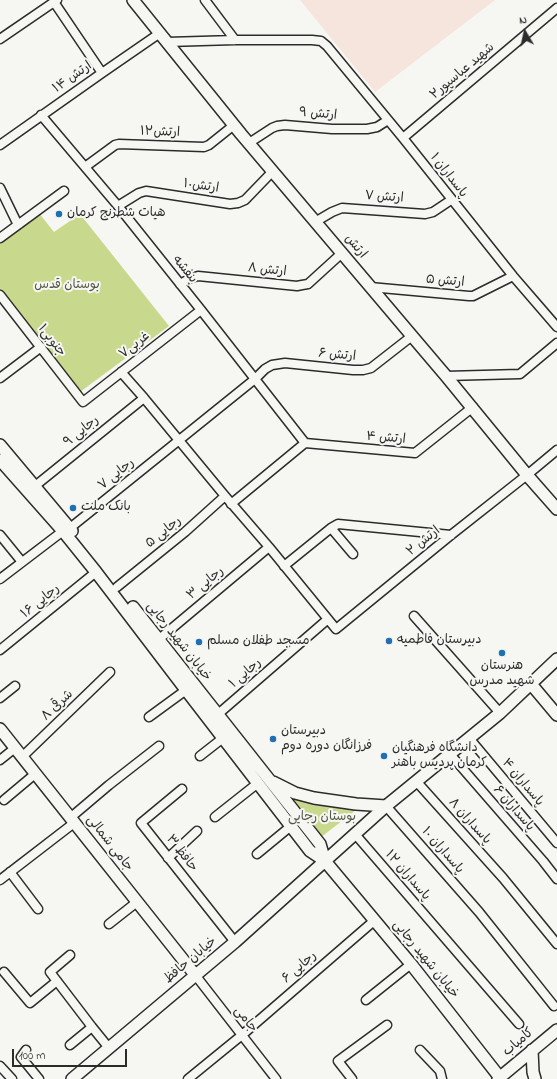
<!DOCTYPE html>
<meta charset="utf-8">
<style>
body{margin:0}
#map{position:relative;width:557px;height:1079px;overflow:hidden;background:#f6f6f2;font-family:"Indie Flower",sans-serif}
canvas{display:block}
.north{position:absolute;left:505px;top:12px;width:40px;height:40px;-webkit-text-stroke:3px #f6f6f2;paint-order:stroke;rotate:351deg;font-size:11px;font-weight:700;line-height:16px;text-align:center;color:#2b2b2b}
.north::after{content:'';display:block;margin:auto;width:14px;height:18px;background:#2b2b2b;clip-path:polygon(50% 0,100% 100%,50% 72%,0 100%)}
.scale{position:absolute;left:12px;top:1049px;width:115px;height:18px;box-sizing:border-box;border:2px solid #2b2b2b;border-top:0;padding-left:5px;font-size:12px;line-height:14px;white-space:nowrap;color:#2b2b2b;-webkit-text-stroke:3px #f6f6f2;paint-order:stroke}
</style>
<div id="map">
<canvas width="557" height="1079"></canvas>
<div class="north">N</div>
<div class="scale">100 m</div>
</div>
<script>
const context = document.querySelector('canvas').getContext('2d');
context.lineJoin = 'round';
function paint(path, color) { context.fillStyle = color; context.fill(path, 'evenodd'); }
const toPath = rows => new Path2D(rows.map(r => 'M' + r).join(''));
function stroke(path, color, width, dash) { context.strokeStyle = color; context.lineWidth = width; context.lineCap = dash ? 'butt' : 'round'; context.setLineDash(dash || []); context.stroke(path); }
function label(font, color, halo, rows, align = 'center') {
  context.font = font + ' "Indie Flower","Playpen Sans Arabic",sans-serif'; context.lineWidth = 4; context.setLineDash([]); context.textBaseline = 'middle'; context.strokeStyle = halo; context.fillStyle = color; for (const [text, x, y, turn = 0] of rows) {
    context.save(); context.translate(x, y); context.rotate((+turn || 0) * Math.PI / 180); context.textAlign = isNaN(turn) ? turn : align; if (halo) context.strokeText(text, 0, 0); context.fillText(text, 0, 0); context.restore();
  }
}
paint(toPath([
 [300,0,495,0,375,92]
]), '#f6e5dc');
paint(toPath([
 [39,213,54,232,80,214,169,326,80,392,0,291,0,239],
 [288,798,356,810,320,838]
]), '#c8d98d');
const street = toPath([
 [205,0,235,40],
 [54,2,102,73],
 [0,39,57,0],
 [167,42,235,40,312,40,321,41,327,46,403,138,513,276,557,327],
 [41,115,118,206,201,310,305,443],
 [403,138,557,8],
 [249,143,272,128,277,126,285,125,332,129,367,129,377,127,388,120],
 [0,145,102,73,160,33],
 [85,167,115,145,119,144,204,147,209,145,234,125],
 [0,188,18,225],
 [118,206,139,193,146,191,230,204,238,203,245,200,273,171],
 [315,222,332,212,342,208,425,214,433,212,451,200],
 [0,238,64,191],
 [180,284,191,278,198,276,297,286,302,285,308,284,342,253],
 [370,287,469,296,473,296,513,276],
 [0,295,83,402,201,310],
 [121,372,144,398,225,496,269,547,336,629,451,535,527,475,557,450],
 [446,376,520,374,557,343],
 [0,378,41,347],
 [305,443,415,453,473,407],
 [35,486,144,398],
 [231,504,305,443],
 [70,528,255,379,265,369,272,365,285,363,353,370,363,370,371,368,412,336],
 [331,528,353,554],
 [0,535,22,562],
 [284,566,331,528,338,524,451,535],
 [0,579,63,531],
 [117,587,185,532,225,496],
 [414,616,500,713],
 [158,640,269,547],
 [0,650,96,572],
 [0,698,15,686],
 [217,715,328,619],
 [149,717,186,690],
 [469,738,557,843],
 [450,754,543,861,557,879],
 [200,756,223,738],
 [22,757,110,672],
 [0,760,15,748],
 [416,781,503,878,557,944],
 [182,789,141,823,235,942],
 [4,800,35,774],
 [386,806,479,912,554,1006],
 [215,817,258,783],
 [70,818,109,785,159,746],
 [355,834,519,1024],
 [257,854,291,826],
 [168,858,197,831],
 [10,872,38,909],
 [0,880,74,823],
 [109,924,137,902],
 [70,955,50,972,92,1027,109,1048],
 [4,972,30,1003,57,981],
 [196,976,276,1079],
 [366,1000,411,964],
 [70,1045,92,1027],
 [26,1050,21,1057,39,1079],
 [420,1050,440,1071,442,1079],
 [0,1066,12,1079],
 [188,1079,242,1035,375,920],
 [352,1079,338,1061,387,1025]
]);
const secondary = toPath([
 [133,0,241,134,412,336,446,376,527,475,557,509],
 [0,445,72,531],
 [0,460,63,531,96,572,186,690,310,851,325,861,411,964,501,1079],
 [133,607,320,844,325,861],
 [531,684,557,715],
 [0,729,196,976],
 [273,782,295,793,314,798,356,804,386,806],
 [532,1050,533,1072,535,1079],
 [72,1079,235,942,386,806,500,713,557,659],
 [498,1079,557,1030]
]);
stroke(street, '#2b2b2b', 11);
stroke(secondary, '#2b2b2b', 14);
stroke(street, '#f6f6f2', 8);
stroke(secondary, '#f6f6f2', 11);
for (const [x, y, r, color] of [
 [59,214,4,"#1f6fb2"],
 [73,508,4,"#1f6fb2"],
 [389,641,4,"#1f6fb2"],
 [199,642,4,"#1f6fb2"],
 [502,653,4,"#1f6fb2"],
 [273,739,4,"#1f6fb2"],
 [384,756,4,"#1f6fb2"]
]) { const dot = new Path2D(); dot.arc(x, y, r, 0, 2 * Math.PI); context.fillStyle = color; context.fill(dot); stroke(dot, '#f6f6f2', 1.5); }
label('13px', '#2b2b2b', '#f6f6f2', [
 ["شهید عباسپور۲",463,72,-40],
 ["ارتش ۱۴",73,78,-35],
 ["ارتش ۹",318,115,5],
 ["ارتش۱۲",160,133,2],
 ["پاسداران ۱",448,176,52],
 ["ارتش۱۰",201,187,8],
 ["ارتش ۷",384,198,4],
 ["ارتش",355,247,50],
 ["بنفشه",184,270,51],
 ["ارتش ۸",267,271,6],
 ["ارتش ۵",445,282,5],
 ["جنوبی۱",51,341,52],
 ["غربی۷",135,346,-38],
 ["ارتش ۶",337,356,5],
 ["رجایی ۹",82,432,-39],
 ["ارتش ۴",386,439,5],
 ["رجایی ۷",117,475,-39],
 ["رجایی ۵",164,533,-39],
 ["ارتش ۲",424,542,-39],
 ["رجایی ۳",206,584,-40],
 ["رجایی ۱۶",41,602,-39],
 ["خیابان شهید رجایی",178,642,52],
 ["رجایی ۱",246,674,-41],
 ["شرقی ۸",58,706,-44],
 ["پاسداران ۴",522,783,50],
 ["پاسداران ۶",513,809,49],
 ["پاسداران ۸",469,822,48],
 ["جامی شمالی",109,844,52],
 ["پاسداران ۱۰",442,851,49],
 ["حافظ ۳",181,854,52],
 ["پاسداران ۱۲",407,876,49],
 ["خیابان شهید رجایی",425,960,51],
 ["خیابان حافظ",191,961,-40],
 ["رجایی ۶",300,968,-41],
 ["جامی",245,1020,52],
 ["کامیاب",519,1043,-40]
]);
label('13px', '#2b2b2b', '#f6f6f2', [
 ["هیات شطرنج کرمان",67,214],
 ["بانک ملت",81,508],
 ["دبیرستان فاطمیه",397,641],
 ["مسجد طفلان مسلم",207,642],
 ["هنرستان",502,667,"center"],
 ["شهید مدرس",502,682,"center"],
 ["دبیرستان",281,732],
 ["فرزانگان دوره دوم",281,747],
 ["دانشگاه فرهنگیان",392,749],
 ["کرمان پردیس باهنر",392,764]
], 'left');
label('13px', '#525644', '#f6f6f2', [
 ["بوستان قدس",67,286],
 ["بوستان رجایی",322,818]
]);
</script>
